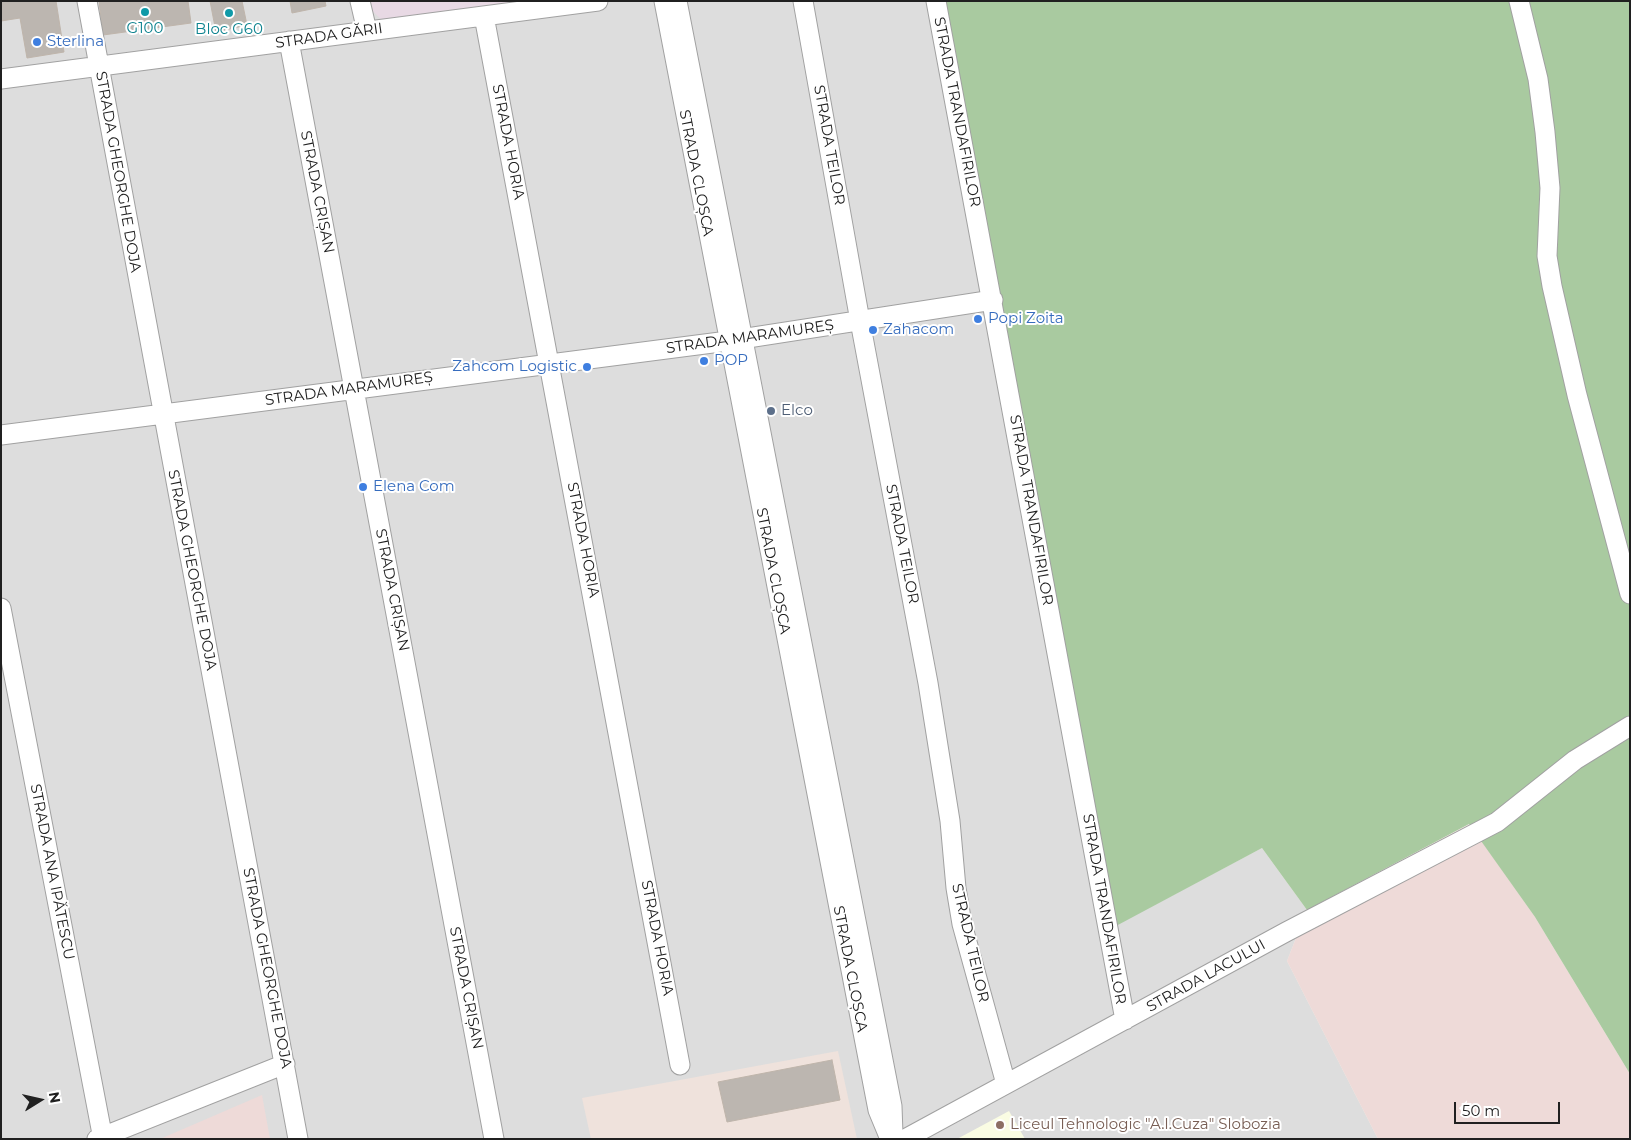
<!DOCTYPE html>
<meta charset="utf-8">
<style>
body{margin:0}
#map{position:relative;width:1631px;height:1140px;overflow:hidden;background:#efede7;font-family:Montserrat,sans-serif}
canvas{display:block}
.frame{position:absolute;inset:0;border:2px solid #202020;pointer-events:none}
.north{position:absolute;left:15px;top:1075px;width:50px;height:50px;-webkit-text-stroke:4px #fff;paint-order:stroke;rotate:80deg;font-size:14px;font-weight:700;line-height:20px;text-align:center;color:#202020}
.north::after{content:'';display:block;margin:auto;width:18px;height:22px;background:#202020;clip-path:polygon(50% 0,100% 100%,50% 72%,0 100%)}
.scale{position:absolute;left:1454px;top:1102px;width:106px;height:22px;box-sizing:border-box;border:2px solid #202020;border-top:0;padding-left:6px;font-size:15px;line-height:18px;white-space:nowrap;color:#202020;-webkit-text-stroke:4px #fff;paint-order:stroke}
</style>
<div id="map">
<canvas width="1631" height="1140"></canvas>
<div class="frame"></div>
<div class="north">N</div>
<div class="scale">50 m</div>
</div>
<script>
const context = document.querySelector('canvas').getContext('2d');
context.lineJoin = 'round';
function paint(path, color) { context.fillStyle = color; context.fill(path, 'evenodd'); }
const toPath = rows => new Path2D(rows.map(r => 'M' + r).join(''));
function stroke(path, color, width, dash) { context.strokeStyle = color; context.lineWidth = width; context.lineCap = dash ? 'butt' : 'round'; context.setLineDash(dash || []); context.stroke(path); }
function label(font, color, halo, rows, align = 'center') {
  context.font = font + ' Montserrat,sans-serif'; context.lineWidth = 4; context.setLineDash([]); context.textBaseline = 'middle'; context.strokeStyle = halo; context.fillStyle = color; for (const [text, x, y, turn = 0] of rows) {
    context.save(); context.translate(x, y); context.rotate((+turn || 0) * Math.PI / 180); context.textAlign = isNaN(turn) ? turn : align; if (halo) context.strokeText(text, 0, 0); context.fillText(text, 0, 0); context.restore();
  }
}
paint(toPath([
 [1,1,362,1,462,9,525,1,936,1,1000,310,1069,665,1116,925,1262,848,1307,910,1287,961,1378,1139,1,1139]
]), '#ddd');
paint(toPath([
 [1470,824,1535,917,1630,1074,1630,1139,1378,1139,1287,961,1307,910],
 [262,1095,270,1139,160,1139]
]), '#eedad8');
paint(toPath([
 [362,1,525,1,462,9,386,24]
]), '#e8d9e4');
paint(toPath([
 [1009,1111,1025,1139,957,1139]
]), '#fafce3');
paint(toPath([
 [838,1051,857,1139,591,1139,582,1098]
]), '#efe2dc');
paint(toPath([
 [936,1,1630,1,1630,1074,1535,917,1469,824,1307,910,1262,848,1116,926,1069,665,1000,310]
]), '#a9caa0');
const building = toPath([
 [1,1,56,1,64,52,27,58,20,18,1,21,1,1],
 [99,1,188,1,191,23,103,35,99,1],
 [210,1,242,1,247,25,216,32,210,1],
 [290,1,325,1,326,6,292,13,290,1],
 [832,1060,840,1100,727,1122,718,1082,832,1060]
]);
paint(building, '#bcb6b0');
stroke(building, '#bfb5ab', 1);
const minor = toPath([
 [87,1,298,1139],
 [360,1,367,31],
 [664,1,878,1110,890,1139],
 [677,1,892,1106,893,1134],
 [803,1,860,321,928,683,950,821,956,888,962,924,1006,1084],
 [936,1,1125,1020],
 [1519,1,1538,79,1545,132,1550,188,1547,256,1552,286,1577,395,1630,594],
 [484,16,680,1065],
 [289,41,494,1139],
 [1,79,598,1],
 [1,435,728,341,993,300],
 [1,608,103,1139],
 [97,1139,285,1064],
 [905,1139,1286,932,1497,822,1575,760,1630,726]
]);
stroke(minor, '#a1a1a1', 21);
stroke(minor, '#fff', 19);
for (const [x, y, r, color] of [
 [145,12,5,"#0f9aa8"],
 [229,13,5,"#0f9aa8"],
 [37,42,5,"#3f7fe0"],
 [978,319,5,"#3f7fe0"],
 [873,330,5,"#3f7fe0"],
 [704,361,5,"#3f7fe0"],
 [587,367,5,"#3f7fe0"],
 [771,411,5,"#5c6f8a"],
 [363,487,5,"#3f7fe0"],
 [1000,1125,5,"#8d6e63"]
]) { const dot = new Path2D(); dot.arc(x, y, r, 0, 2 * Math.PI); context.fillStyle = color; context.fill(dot); stroke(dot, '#fff', 2); }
label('15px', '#0d838f', '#fff', [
 ["G100",145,29],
 ["Bloc G60",229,30]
]);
label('15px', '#202020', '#fff', [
 ["STRADA GĂRII",329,36,-8],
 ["STRADA TRANDAFIRILOR",957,112,79],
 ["STRADA HORIA",508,142,79],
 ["STRADA TEILOR",829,145,80],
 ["STRADA GHEORGHE DOJA",118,172,80],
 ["STRADA CLOȘCA",696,173,79],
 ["STRADA CRIȘAN",317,192,79],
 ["STRADA MARAMUREȘ",750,337,-8],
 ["STRADA MARAMUREȘ",349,389,-8],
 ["STRADA TRANDAFIRILOR",1031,510,80],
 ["STRADA HORIA",583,540,79],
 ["STRADA TEILOR",902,544,79],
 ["STRADA GHEORGHE DOJA",192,570,79],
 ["STRADA CLOȘCA",773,571,79],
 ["STRADA CRIȘAN",392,590,79],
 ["STRADA ANA IPĂTESCU",52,872,79],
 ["STRADA TRANDAFIRILOR",1104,909,80],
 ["STRADA HORIA",657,938,79],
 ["STRADA TEILOR",970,943,77],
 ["STRADA GHEORGHE DOJA",267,968,79],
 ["STRADA CLOȘCA",850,969,79],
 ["STRADA LACULUI",1206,976,-29],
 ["STRADA CRIȘAN",466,988,79]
]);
label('15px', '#366cbe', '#fff', [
 ["Sterlina",47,42],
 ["Popi Zoita",988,319],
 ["Zahacom",883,330],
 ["POP",714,361],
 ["Zahcom Logistic",577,367,"right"],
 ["Elena Com",373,487]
], 'left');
label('15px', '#4e5e75', '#fff', [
 ["Elco",781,411]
], 'left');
label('15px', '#785e54', '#fff', [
 ["Liceul Tehnologic \"A.I.Cuza\" Slobozia",1010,1125]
], 'left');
</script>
